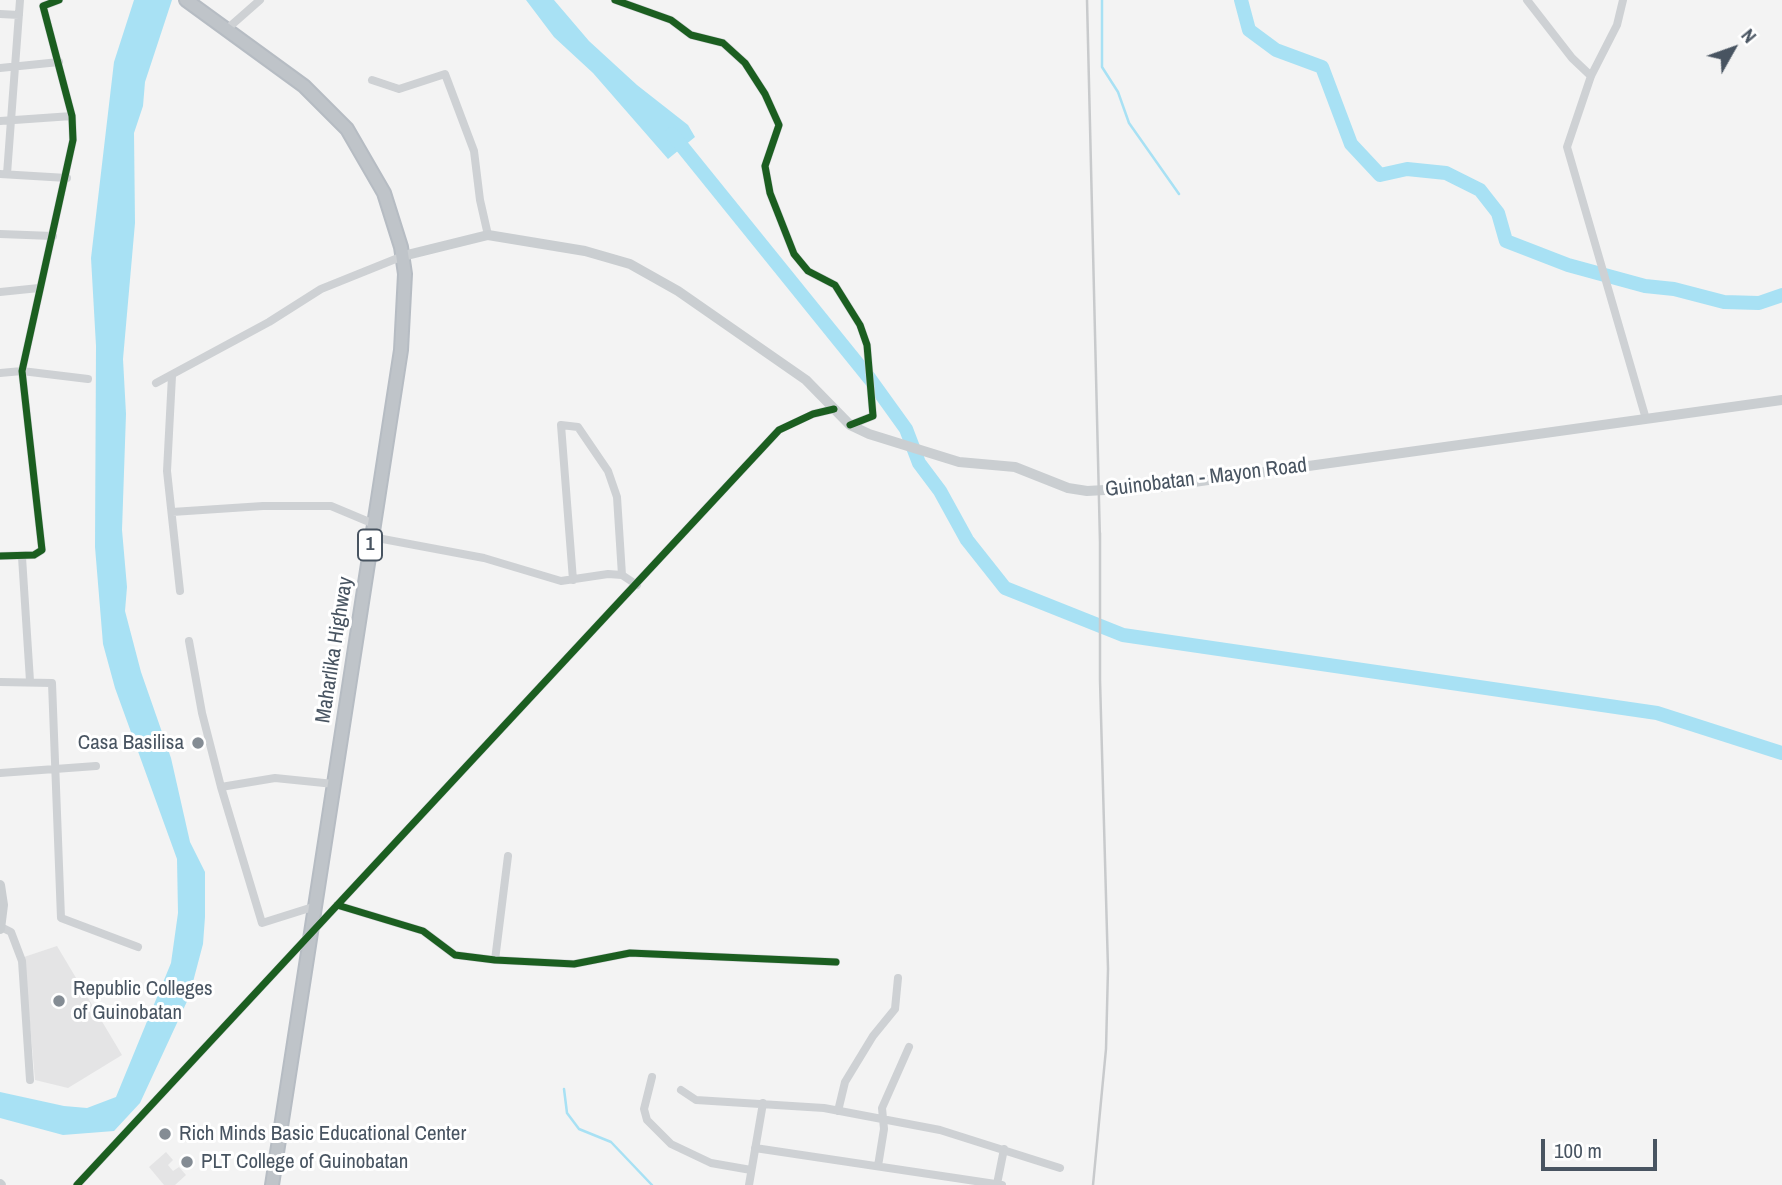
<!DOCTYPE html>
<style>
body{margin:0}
#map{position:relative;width:1782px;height:1185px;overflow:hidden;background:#f3f3f3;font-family:"Archivo Narrow",sans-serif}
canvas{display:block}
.north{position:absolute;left:1698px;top:14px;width:70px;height:70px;-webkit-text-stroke:5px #fff;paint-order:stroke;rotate:50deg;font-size:19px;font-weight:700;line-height:28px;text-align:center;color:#485461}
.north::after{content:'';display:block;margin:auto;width:24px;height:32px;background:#485461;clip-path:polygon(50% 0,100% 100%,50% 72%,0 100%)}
.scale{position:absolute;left:1541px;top:1139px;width:116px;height:32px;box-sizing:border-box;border:4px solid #485461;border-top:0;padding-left:9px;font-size:21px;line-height:24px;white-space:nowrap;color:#485461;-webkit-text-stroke:5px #fff;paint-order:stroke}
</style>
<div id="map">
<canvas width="1782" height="1185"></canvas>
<div class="north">N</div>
<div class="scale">100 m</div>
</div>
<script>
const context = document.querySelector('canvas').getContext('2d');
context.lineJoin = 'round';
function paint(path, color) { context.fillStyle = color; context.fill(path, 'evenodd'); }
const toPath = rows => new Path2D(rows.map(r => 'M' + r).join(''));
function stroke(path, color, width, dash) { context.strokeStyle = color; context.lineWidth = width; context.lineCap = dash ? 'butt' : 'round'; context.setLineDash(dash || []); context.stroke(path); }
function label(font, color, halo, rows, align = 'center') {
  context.font = font + ' "Archivo Narrow",sans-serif'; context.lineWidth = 6; context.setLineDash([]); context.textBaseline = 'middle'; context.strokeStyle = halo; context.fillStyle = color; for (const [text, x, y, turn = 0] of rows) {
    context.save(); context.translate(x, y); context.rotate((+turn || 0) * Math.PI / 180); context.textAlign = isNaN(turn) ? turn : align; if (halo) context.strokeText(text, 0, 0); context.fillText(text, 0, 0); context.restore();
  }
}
paint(toPath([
 [57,946,122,1055,68,1088,35,1080,24,957],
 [166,1152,173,1160,168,1165,173,1171,179,1167,186,1175,175,1185,164,1185,149,1167]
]), '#e4e4e5');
paint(toPath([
 [134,0,172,0,145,82,143,106,134,133,135,223,123,359,126,414,122,530,127,587,125,611,141,672,171,758,190,842,205,872,205,917,203,944,189,997,140,1103,114,1131,63,1135,0,1118,0,1092,64,1106,87,1108,116,1097,171,963,178,913,177,859,115,688,103,644,95,547,96,346,91,258,114,62],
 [526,0,554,0,589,41,637,85,688,125,695,137,668,159,593,73,554,37]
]), '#a8e1f4');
stroke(toPath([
 [1102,0,1102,67,1118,92,1129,123,1179,194],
 [564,1089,567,1113,579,1129,611,1142,652,1185]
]), '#a8e1f4', 2.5);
stroke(toPath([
 [1241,0,1249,30,1276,50,1322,67,1351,144,1380,175,1407,169,1446,173,1480,190,1498,213,1506,241,1568,265,1645,286,1674,289,1724,302,1759,303,1782,295],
 [672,134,870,379,906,429,919,463,940,491,967,540,1005,588,1123,635,1657,713,1782,753]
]), '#a8e1f4', 14);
const highway = toPath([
 [186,0,304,86,347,129,384,193,401,247,405,274,401,350,272,1185]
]);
stroke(highway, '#b6bcc3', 16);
stroke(toPath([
 [615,0,671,20,691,35,723,43,745,63,765,94,779,125,765,166,770,193,794,254,808,271,835,285,860,325,867,345,873,416,850,425],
 [1527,0,1572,58,1591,76],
 [1623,0,1617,25,1591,76,1567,147,1646,419],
 [0,14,19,15],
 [227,29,260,0],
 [0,68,59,62],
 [372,80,399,89,445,74,474,151,480,200,488,235],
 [0,121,72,116],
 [0,174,67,178],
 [7,174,20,0],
 [0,234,53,236],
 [0,292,39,288],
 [0,373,22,371,88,379],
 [172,376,167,471,180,591],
 [156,383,269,322,321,289,403,256],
 [172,512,263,506,331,506,374,524],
 [372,537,484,558,561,581,608,574,622,575],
 [0,556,34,555,42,550,22,371,73,140,72,116,43,6,59,0],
 [22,557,30,681],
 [573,580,561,425,578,427,608,471,617,497,622,575,637,585],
 [189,641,202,713,221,787,262,923,316,906],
 [0,682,52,683,61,918,138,947],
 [0,773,96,766],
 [221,787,275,778,334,784],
 [337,905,423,931,455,955,495,960,574,964,630,953,836,962],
 [1,927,11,932,22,961,30,1080],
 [495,960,508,856],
 [652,1077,644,1109,647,1120,671,1144,711,1163,751,1170],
 [681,1090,696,1100,824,1108,940,1130,1060,1168],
 [838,1111,845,1082,873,1036,895,1009,898,978],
 [755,1148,1002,1185],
 [878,1166,884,1129,882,1108,909,1047],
 [997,1184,1004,1149],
 [77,1185,779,430,813,414,834,409],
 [749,1185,763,1103]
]), '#ced1d4', 8);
stroke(toPath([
 [403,256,488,235,585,251,630,264,678,291,806,380,850,425,869,434,959,462,1015,467,1068,488,1087,491,1158,487,1782,400],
 [0,885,3,905,0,929],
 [0,1184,1,1185]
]), '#caced1', 10);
stroke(highway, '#bfc4c9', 12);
stroke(toPath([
 [1087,0,1100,542],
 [1093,1185,1106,1049,1108,969,1100,680,1100,533]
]), '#c8cacc', 2.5);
stroke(toPath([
 [615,0,671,20,691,35,723,43,745,63,765,94,779,125,765,166,770,193,794,254,808,271,835,285,860,325,867,345,873,416,850,425],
 [0,556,34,555,42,550,22,371,73,140,72,116,43,6,59,0],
 [337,905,423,931,455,955,495,960,574,964,630,953,836,962],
 [77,1185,779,430,813,414,834,409]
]), '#1b5e20', 7);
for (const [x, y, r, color] of [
 [198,743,7,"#848c94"],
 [59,1001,7,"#848c94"],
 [165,1134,7,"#848c94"],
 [187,1162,7,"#848c94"]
]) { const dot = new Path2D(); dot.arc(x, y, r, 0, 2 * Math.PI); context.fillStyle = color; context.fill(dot); stroke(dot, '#fff', 2.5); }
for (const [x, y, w] of [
 [370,545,24]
]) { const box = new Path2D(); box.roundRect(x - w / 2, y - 15.5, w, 31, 5); context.fillStyle = '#fff'; context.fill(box); stroke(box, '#485461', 2); }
label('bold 19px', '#485461', null, [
 ["1",370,545]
]);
label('21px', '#485461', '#fff', [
 ["Guinobatan - Mayon Road",1206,478,-7],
 ["Maharlika Highway",335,650,-81]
]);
label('21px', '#485461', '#fff', [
 ["Casa Basilisa",184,743,"right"],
 ["Republic Colleges",73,989],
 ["of Guinobatan",73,1013],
 ["Rich Minds Basic Educational Center",179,1134],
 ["PLT College of Guinobatan",201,1162]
], 'left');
</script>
